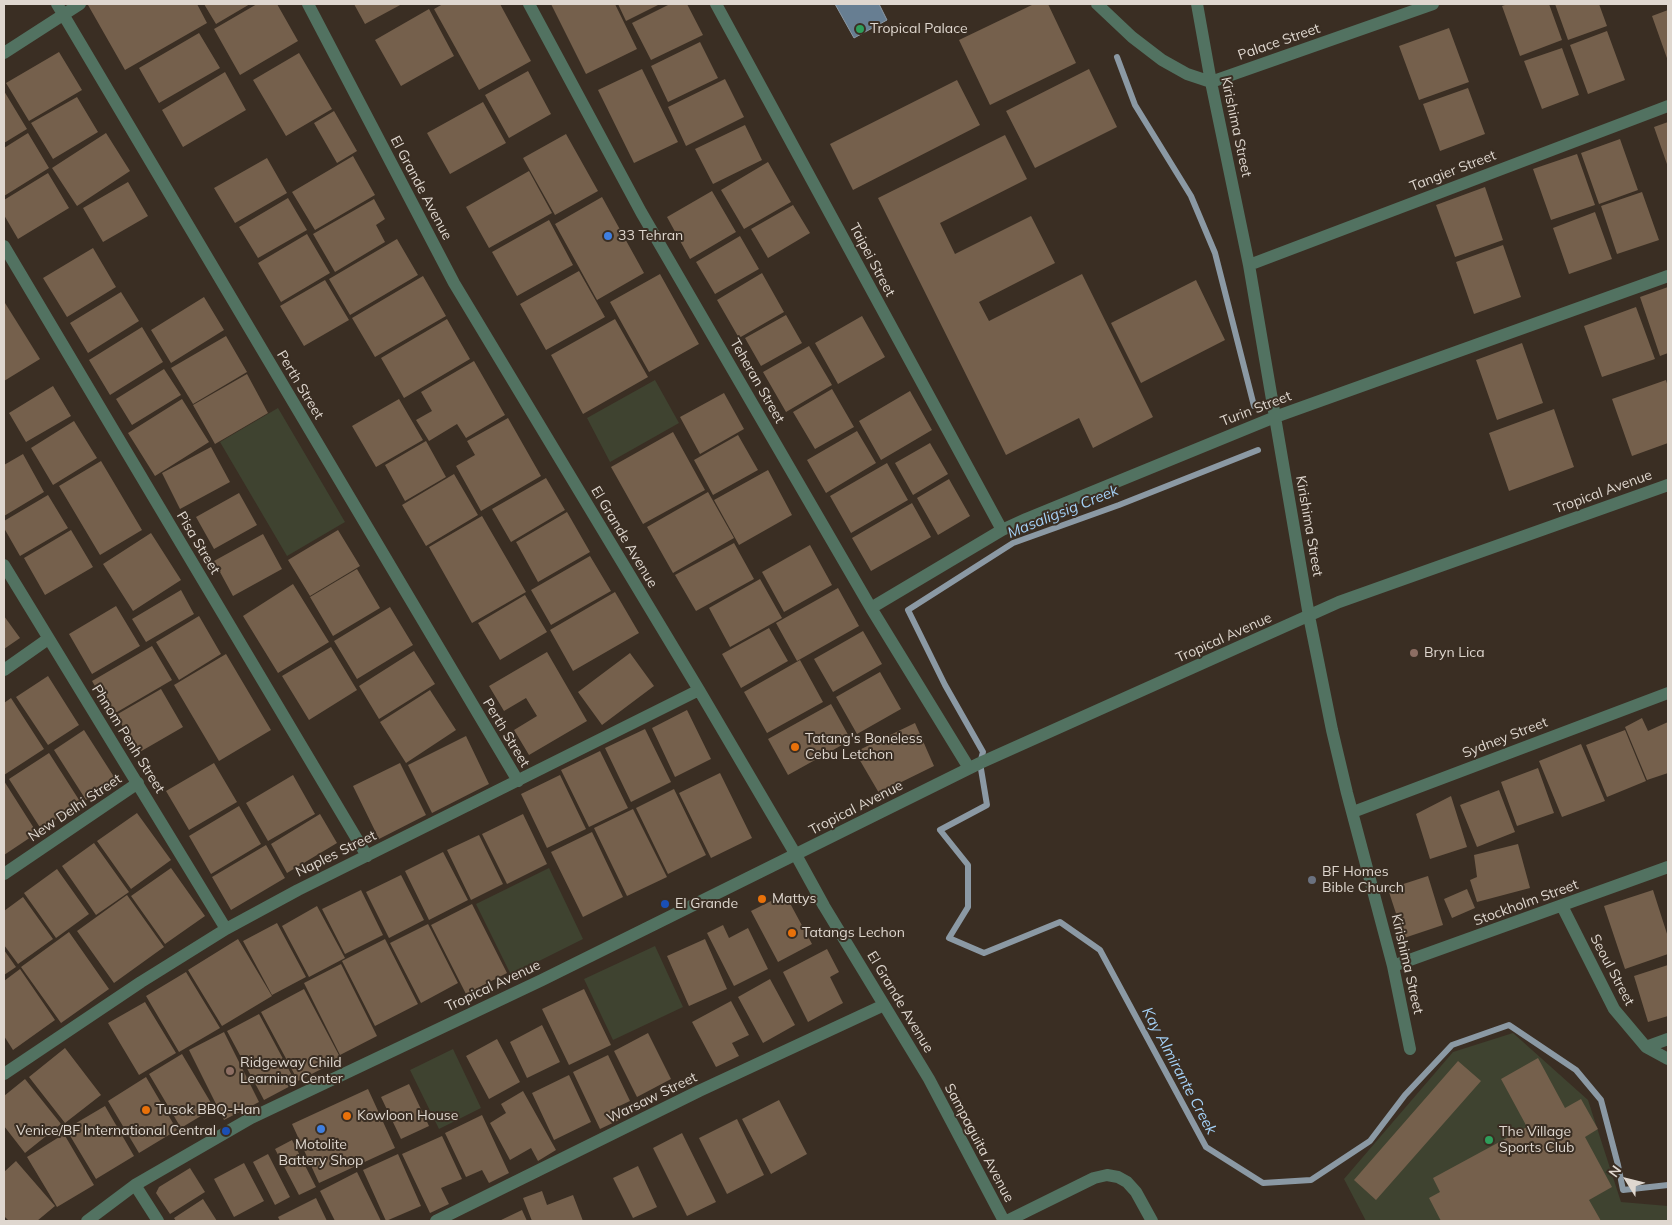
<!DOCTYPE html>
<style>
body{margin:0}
#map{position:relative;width:1672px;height:1225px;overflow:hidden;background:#3a2e23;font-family:Mulish,sans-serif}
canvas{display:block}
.frame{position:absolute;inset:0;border:5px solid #dfd7cf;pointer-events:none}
.north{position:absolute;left:1602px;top:1155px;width:50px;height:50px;-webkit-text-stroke:4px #3a2e23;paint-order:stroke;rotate:306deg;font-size:14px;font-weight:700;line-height:20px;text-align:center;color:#dfd7cf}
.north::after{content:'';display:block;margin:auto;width:18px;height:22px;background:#dfd7cf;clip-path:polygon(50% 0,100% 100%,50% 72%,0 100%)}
</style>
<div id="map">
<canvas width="1672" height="1225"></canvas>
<div class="frame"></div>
<div class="north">N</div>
</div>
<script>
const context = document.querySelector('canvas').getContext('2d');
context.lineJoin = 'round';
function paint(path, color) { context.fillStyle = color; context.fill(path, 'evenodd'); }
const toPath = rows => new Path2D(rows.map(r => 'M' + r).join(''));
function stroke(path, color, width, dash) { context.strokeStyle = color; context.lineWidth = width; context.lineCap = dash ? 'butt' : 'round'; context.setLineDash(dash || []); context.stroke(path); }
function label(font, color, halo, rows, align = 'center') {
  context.font = font + ' Mulish,sans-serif'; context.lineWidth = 4; context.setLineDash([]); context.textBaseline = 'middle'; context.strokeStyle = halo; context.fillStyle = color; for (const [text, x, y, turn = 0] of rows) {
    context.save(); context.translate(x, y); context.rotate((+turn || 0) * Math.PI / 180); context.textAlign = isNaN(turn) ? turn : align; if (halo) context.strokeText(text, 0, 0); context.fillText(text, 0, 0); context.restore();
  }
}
paint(toPath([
 [655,380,679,423,610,462,587,418],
 [278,408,345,522,287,556,220,442],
 [549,868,583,939,511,975,476,904],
 [655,946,683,1007,613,1040,584,979],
 [1513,1033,1588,1100,1621,1202,1668,1206,1668,1221,1366,1221,1344,1179,1453,1052],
 [453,1049,481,1108,439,1129,410,1070]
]), '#3f4330');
const water = toPath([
 [835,4,879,4,887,20,854,38,835,4]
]);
paint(water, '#677e92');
stroke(water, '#8b99a4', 1);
stroke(toPath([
 [1117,57,1135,105,1191,196,1215,253,1254,406],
 [1258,450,1119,505,1013,543,908,610,945,685,983,752,980,763,987,805,940,830,968,865,968,907,949,938,984,953,1060,922,1100,950,1206,1147,1263,1183,1311,1180,1370,1141,1405,1095,1452,1045,1509,1025,1576,1070,1601,1100,1618,1165,1623,1190,1668,1185]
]), '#8b99a4', 6);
paint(toPath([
 [90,4,197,4,207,23,125,70,88,5],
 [204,4,250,4,216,24],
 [257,4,277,4,298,41,240,75,214,29],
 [354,4,402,4,365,24],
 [443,4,500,4,531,61,479,90,434,9],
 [551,4,615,4,637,49,586,74],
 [618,4,660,4,626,21],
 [670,4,687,4,703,35,651,60,632,23],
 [1034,4,1048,4,1076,63,990,105,959,40],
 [1508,4,1549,4,1562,40,1520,56,1502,6],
 [1555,4,1599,4,1607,26,1568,40],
 [429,9,454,56,401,86,375,40],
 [1668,10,1668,61,1652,16],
 [1449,28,1469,82,1419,100,1399,46],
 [1607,31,1625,80,1588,94,1570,45],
 [199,33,220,68,159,103,139,68],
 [700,42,718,78,668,102,651,66],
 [1562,48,1579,95,1542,109,1524,61],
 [59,52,82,90,29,121,6,83],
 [299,53,332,109,286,136,253,80],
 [642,69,678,142,634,163,598,90],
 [1089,69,1117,127,1035,168,1006,111],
 [528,71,551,114,509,138,485,95],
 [225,72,246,110,183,147,162,110],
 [725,79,744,117,686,146,668,107],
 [957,80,980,125,853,190,830,144],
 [1468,88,1485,134,1440,151,1423,104],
 [4,91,27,129,4,143],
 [77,97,98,132,53,159,31,123],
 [483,102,506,143,450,174,427,133],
 [334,111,357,151,337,163,314,123],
 [1668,122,1668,167,1654,127],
 [745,125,762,160,713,184,695,149],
 [28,133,49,168,4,196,4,148],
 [106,133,130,171,77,206,52,168],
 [566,134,598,191,555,215,523,158],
 [1005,135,1027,179,940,223,955,254,1031,216,1055,263,979,302,989,321,1082,274,1153,417,1093,448,1079,418,1006,455,878,198],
 [1620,139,1638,190,1599,204,1581,153],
 [1577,154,1595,205,1551,220,1533,169],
 [353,156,375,195,315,230,292,192],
 [267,158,287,193,235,223,214,188],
 [768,162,791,202,744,229,721,190],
 [529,171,552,213,489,248,466,207],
 [48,173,69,208,18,239,4,215,4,200],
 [128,182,148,216,103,242,83,208],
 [1485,187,1503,240,1455,257,1436,205],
 [712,191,736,232,690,259,667,217],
 [1642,192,1659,240,1617,254,1601,206],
 [602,197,644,273,597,300,555,224],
 [288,198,307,230,258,258,239,227],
 [374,199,385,219,376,225,385,242,335,272,313,234],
 [793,205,810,233,768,258,751,229],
 [1595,212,1612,259,1569,274,1553,228],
 [549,220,573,265,517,296,492,252],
 [307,234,330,273,281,302,258,263],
 [740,236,759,269,715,294,696,262],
 [397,239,418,275,350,315,329,279],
 [1503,245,1521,297,1474,314,1456,262],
 [93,248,116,287,67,317,43,278],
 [579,271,605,317,546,350,520,304],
 [762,273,784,312,739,338,717,300],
 [660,274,699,344,649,372,610,302],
 [423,276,446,316,375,357,352,318],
 [325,280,349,320,304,346,280,306],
 [1196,280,1225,340,1141,383,1111,323],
 [1668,287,1668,353,1660,356,1640,297],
 [121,292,139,321,88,353,70,323],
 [204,297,224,330,171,363,151,330],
 [5,303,40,359,4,381,4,304],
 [1636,307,1655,359,1602,377,1584,326],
 [786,315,802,343,761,366,745,338],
 [862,316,885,357,838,384,815,343],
 [447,319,470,359,404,398,381,358],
 [615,319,648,377,583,414,551,355],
 [142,327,163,362,110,395,89,360],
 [226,336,247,372,193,404,171,368],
 [1522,343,1543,403,1497,420,1476,360],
 [809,346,832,385,786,412,763,372],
 [474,361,505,415,466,438,457,424,429,441,416,420,432,411,421,392],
 [164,369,181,395,132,425,116,399],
 [247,374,268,413,215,444,193,405],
 [1666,380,1668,387,1668,443,1632,456,1612,399],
 [53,386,71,416,26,442,9,413],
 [832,389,854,427,815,449,793,412],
 [910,391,932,430,881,460,859,421],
 [724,393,744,429,700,454,680,417],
 [182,399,209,442,155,476,128,433],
 [399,399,423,440,376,467,352,426],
 [1554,409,1574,467,1509,491,1489,433],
 [508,418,541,476,481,511,456,466,475,455,467,441],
 [74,421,97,458,53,485,31,448],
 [857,431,876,463,826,493,807,460],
 [673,432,705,490,643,524,611,467],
 [738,435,758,470,713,495,694,460],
 [426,441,446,477,405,501,385,465],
 [930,443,948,474,913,495,895,463],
 [211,447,230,482,180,509,162,473],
 [23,454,44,492,4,516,4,465],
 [101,461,142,530,100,555,59,486],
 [887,463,908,500,851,533,830,496],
 [768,470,792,515,739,545,714,500],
 [454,474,478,515,426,546,402,505],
 [546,478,565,510,511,542,492,509],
 [949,479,970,516,938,535,917,498],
 [708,492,734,538,673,573,647,527],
 [239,493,257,525,214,549,196,517],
 [48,495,68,528,20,556,4,528,4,521],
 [912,503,931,537,871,571,852,538],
 [567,512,590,552,538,582,516,542],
 [482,516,526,592,472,623,429,547],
 [71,530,93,567,45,595,24,558],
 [338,530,360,566,310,596,288,560],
 [151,533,181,580,133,611,103,564],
 [263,534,282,569,233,596,214,561],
 [734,543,754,579,696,611,675,575],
 [810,545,832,585,784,612,762,572],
 [590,556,611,591,551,625,531,590],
 [357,569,380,608,333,636,310,597],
 [760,579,782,618,730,647,709,608],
 [293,584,329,642,278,673,243,616],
 [838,588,859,626,797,661,776,623],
 [181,590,194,614,146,642,132,619],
 [615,592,639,633,573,671,550,630],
 [525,595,547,632,500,660,478,623],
 [116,606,140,646,92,674,69,634],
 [390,607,413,645,357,679,334,641],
 [4,616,20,638,4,649],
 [199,616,221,654,179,680,156,642],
 [769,628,788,661,741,688,722,654],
 [863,631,882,664,833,692,814,659],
 [152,646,172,680,112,715,92,681],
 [331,647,357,690,309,720,282,676],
 [414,651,435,684,379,719,359,686],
 [547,652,587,721,529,755,514,730,537,716,526,698,504,711,489,686],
 [630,653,654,686,602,725,578,692],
 [226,654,271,730,219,761,174,685],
 [800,660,823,702,767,733,744,692],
 [880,672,901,709,857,734,836,697],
 [48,676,79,725,48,745,16,697],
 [161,689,183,727,138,753,116,715],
 [430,690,456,730,406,763,380,722],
 [11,698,44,749,4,775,4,703],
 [831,704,851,740,788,775,768,739],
 [687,710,711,759,675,777,652,728],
 [1642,718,1648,731,1668,722,1668,773,1647,780,1625,727],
 [915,723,934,766,879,793,855,752],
 [645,729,671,782,631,802,605,748],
 [84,730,116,780,86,800,54,750],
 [1625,730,1646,781,1607,797,1586,745],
 [466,736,489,784,432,813,408,765],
 [1581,744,1605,801,1562,817,1539,761],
 [600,751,628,808,589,827,561,770],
 [49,753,81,803,41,829,9,779],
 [214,763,237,802,189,830,166,791],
 [400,763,426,815,379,839,353,786],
 [1538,768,1554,813,1517,826,1501,782],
 [720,773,752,838,711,858,679,793],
 [293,775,315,814,268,841,246,803],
 [560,775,586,829,547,848,521,794],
 [4,781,37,833,4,855],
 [674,789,706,855,668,874,636,808],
 [1499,790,1515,832,1477,847,1460,805],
 [1451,796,1467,847,1430,859,1416,814],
 [239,806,261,844,211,874,189,836],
 [633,809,667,877,627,896,594,828],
 [137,813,171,860,131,889,97,841],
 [320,814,337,843,287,873,271,844],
 [523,814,547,864,507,884,482,834],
 [592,832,623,897,583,917,551,852],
 [479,835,503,884,471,900,447,850],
 [94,843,129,892,96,915,62,866],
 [1518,844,1530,888,1477,902,1470,880,1477,877,1474,855],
 [266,845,285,878,231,910,212,877],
 [443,852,468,900,429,920,405,871],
 [171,868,205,916,165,944,131,896],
 [57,869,89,914,56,938,24,893],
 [401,875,424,920,389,938,366,892],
 [1428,876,1443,925,1404,938,1388,889],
 [1467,889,1475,908,1452,918,1444,899],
 [361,890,383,935,345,954,322,909],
 [1653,890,1668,937,1668,954,1625,969,1604,906],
 [785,894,812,944,778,962,751,911],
 [127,895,164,947,114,983,77,931],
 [23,897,53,939,18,964,4,945,4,911],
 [472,904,507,973,466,994,431,925],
 [317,906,345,958,309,977,282,926],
 [277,923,306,977,272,995,243,941],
 [428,924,458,983,421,1003,390,943],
 [723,925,729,938,748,928,768,969,734,986,707,933],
 [69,932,109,989,61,1023,21,967],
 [238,939,272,996,222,1026,188,970],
 [385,939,418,1004,375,1026,342,961],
 [705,939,727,989,689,1006,667,956],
 [827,949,839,972,830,977,843,1003,808,1022,783,972],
 [4,950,16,967,4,975],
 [341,964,377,1036,340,1055,304,983],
 [1668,965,1668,1016,1648,1022,1634,976],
 [20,969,55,1020,13,1050,4,1036,4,981],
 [186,972,220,1028,179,1052,146,996],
 [770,979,795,1025,763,1043,738,997],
 [304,989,341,1059,298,1081,261,1012],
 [584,989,611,1045,569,1065,542,1009],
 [731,1001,749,1035,732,1043,739,1056,716,1067,692,1022],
 [145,1002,176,1053,139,1075,108,1023],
 [259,1014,296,1083,264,1100,227,1031],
 [542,1025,560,1062,527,1078,510,1042],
 [224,1032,259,1102,224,1120,189,1050],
 [648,1033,671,1079,637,1097,614,1051],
 [497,1039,520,1082,489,1099,466,1056],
 [65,1048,101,1095,65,1123,29,1077],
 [182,1054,214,1108,181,1128,149,1074],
 [608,1055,630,1101,613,1109,619,1120,600,1129,573,1072],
 [1538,1058,1565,1108,1581,1099,1598,1129,1585,1137,1612,1187,1589,1200,1601,1221,1441,1221,1429,1198,1440,1192,1433,1178,1527,1127,1501,1079],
 [1458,1061,1481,1081,1376,1200,1354,1180],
 [569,1075,591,1122,554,1140,532,1093],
 [146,1077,177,1130,139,1153,108,1101],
 [25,1079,61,1124,25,1153,4,1126,4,1096],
 [409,1084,429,1126,401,1139,381,1097],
 [368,1089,395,1148,319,1183,292,1124],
 [523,1091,556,1150,538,1161,531,1148,510,1160,490,1123,506,1113,501,1104],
 [779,1100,807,1154,771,1174,742,1119],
 [105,1106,134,1156,96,1179,66,1129],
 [482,1115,509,1173,489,1183,482,1170,466,1177,445,1133],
 [737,1119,764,1175,727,1194,699,1138],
 [682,1133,716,1202,687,1216,653,1148],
 [64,1134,94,1185,57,1207,27,1157],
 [442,1136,462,1179,441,1188,449,1204,430,1213,402,1154],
 [292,1140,316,1187,299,1195,275,1149],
 [268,1154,290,1197,275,1205,253,1162],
 [398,1154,421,1206,386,1221,363,1170],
 [16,1161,55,1206,37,1221,9,1221,4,1216,4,1172],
 [244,1163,264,1201,234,1217,214,1179],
 [638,1166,657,1207,633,1218,613,1178],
 [190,1168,205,1192,170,1214,156,1193,159,1187],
 [357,1172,381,1221,335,1221,320,1191],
 [542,1191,547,1205,573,1195,583,1221,532,1221,523,1198],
 [316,1198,327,1221,280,1221,278,1217],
 [203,1199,217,1221,176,1221,174,1218],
 [522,1210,527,1221,499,1221]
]), '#75604c');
stroke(toPath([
 [57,4,518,781],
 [308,4,454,283,699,690,796,855,824,906,929,1079,1004,1221],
 [529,4,641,212,871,608,969,768],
 [716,4,1002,530],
 [1097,4,1132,37,1162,60,1187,74,1211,82,1433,4],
 [1197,4,1211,82,1249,265,1309,616,1332,730,1347,793,1393,966,1410,1049],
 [4,53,80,4],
 [4,246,367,856],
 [1249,265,1668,106],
 [4,565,226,929],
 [871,608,1002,530,1026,519,1275,417,1668,276],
 [4,670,48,639],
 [1353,812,1668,693],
 [4,874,138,783],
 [1562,906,1614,1009,1646,1047,1668,1059],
 [1393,966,1668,867],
 [1646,1047,1668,1039],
 [4,1074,141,982,226,929,298,890,699,690],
 [135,1185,158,1221],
 [87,1221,135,1185,251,1118,542,980,980,763,1339,602,1668,485],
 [436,1221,699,1091,884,1005],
 [1007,1221,1094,1178,1107,1175,1118,1177,1127,1182,1136,1192,1152,1221]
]), '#527261', 12);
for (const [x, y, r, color] of [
 [860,29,5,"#2e9e5b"],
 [608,236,5,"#3f7fe0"],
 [1414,653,5,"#8d6e63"],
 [795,747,5,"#e8710a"],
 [1312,880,5,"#6b7280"],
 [762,899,5,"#e8710a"],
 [665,904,5,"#1a4fb4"],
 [792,933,5,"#e8710a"],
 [230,1071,5,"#8d6e63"],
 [146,1110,5,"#e8710a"],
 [347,1116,5,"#e8710a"],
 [321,1129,5,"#3f7fe0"],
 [226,1131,5,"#1a4fb4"],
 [1489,1140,5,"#2e9e5b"]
]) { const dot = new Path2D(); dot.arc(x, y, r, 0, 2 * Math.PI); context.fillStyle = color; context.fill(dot); stroke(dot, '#3a2e23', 2); }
label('14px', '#dfd7cf', '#3a2e23', [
 ["Tropical Palace",870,29],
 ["33 Tehran",618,236],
 ["Bryn Lica",1424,653],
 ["Tatang's Boneless",805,739],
 ["Cebu Letchon",805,755],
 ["BF Homes",1322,872],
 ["Bible Church",1322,888],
 ["Mattys",772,899],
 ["El Grande",675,904],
 ["Tatangs Lechon",802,933],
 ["Ridgeway Child",240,1063],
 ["Learning Center",240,1079],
 ["Tusok BBQ-Han",156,1110],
 ["Kowloon House",357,1116],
 ["Venice/BF International Central",216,1131,"right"],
 ["The Village",1499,1132],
 ["Sports Club",1499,1148],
 ["Motolite",321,1145,"center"],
 ["Battery Shop",321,1161,"center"]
], 'left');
label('14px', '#dfd7cf', '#3a2e23', [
 ["Palace Street",1279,42,-19],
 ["Kirishima Street",1236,127,78],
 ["Tangier Street",1453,171,-21],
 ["El Grande Avenue",421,188,62],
 ["Taipei Street",872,260,62],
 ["Teheran Street",757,381,60],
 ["Perth Street",300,385,59],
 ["Turin Street",1256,409,-21],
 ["Tropical Avenue",1603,492,-20],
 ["Kirishima Street",1309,526,80],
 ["El Grande Avenue",624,537,59],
 ["Pisa Street",198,543,59],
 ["Tropical Avenue",1224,638,-24],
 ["Perth Street",506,733,59],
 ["Sydney Street",1505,738,-21],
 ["Phnom Penh Street",128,739,58],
 ["New Delhi Street",75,808,-34],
 ["Tropical Avenue",856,808,-27],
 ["Naples Street",336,854,-26],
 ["Stockholm Street",1526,903,-20],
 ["Kirishima Street",1407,964,77],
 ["Seoul Street",1612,970,62],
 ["Tropical Avenue",493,986,-25],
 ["El Grande Avenue",900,1002,59],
 ["Warsaw Street",652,1098,-26],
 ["Sampaguita Avenue",979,1143,62]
]);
label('italic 15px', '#a5d2f8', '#3a2e23', [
 ["Masaligsig Creek",1063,512,-22],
 ["Kay Almirante Creek",1179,1071,62]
]);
</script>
